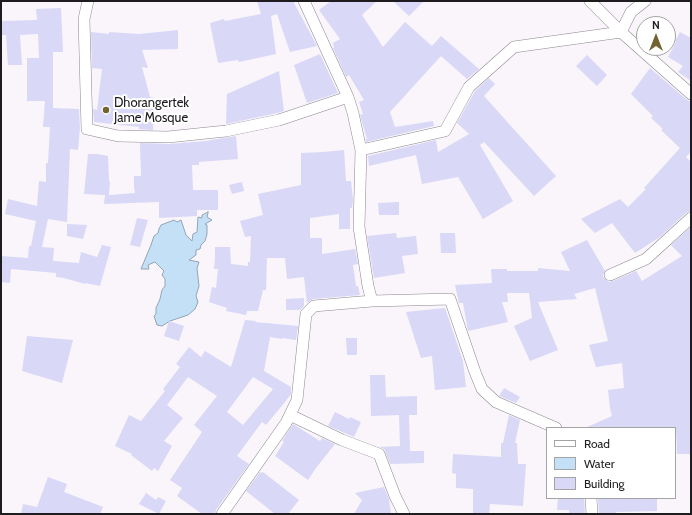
<!DOCTYPE html>
<style>
body{margin:0}
#map{position:relative;width:692px;height:515px;overflow:hidden;background:#faf4fb;font-family:Cabin,sans-serif}
canvas{display:block}
.frame{position:absolute;inset:0;border:2px solid #1e1c1e;pointer-events:none}
.legend{position:absolute;left:546px;top:427px;width:130px;height:72px;box-sizing:border-box;background:#fff;border:1px solid #a5a4a5;margin:0;padding:5px 7px;list-style:none;font-size:12px;color:#1e1c1e}
.legend li{display:flex;align-items:center;gap:8px;height:20px}
.legend b{width:20px;border:1px solid #a5a4a5}
.north{position:absolute;left:636px;top:16px;width:40px;height:40px;box-sizing:border-box;background:#fff;border:1px solid #a5a4a5;border-radius:50%;rotate:0deg;font-size:11px;font-weight:700;line-height:16px;text-align:center;color:#1e1c1e}
.north::after{content:'';display:block;margin:auto;width:14px;height:18px;background:#736330;clip-path:polygon(50% 0,100% 100%,50% 72%,0 100%)}
</style>
<div id="map">
<canvas width="692" height="515"></canvas>
<div class="frame"></div>
<ul class="legend">
<li><b style="height:5px;background:#fff"></b>Road</li>
<li><b style="height:11px;background:#c4e0f6"></b>Water</li>
<li><b style="height:11px;background:#d9d8f7"></b>Building</li>
</ul>
<div class="north">N</div>
</div>
<script>
const context = document.querySelector('canvas').getContext('2d');
context.lineJoin = 'round';
function paint(path, color) { context.fillStyle = color; context.fill(path, 'evenodd'); }
const toPath = rows => new Path2D(rows.map(r => 'M' + r).join(''));
function stroke(path, color, width, dash) { context.strokeStyle = color; context.lineWidth = width; context.lineCap = dash ? 'butt' : 'round'; context.setLineDash(dash || []); context.stroke(path); }
function label(font, color, halo, rows, align = 'center') {
  context.font = font + ' Cabin,sans-serif'; context.lineWidth = 4; context.setLineDash([]); context.textBaseline = 'middle'; context.strokeStyle = halo; context.fillStyle = color; for (const [text, x, y, turn = 0] of rows) {
    context.save(); context.translate(x, y); context.rotate((+turn || 0) * Math.PI / 180); context.textAlign = isNaN(turn) ? turn : align; if (halo) context.strokeText(text, 0, 0); context.fillText(text, 0, 0); context.restore();
  }
}
const water = toPath([
 [208,212,208,213,207,217,212,220,205,224,207,225,207,234,205,241,201,245,200,249,196,250,196,255,189,260,199,262,197,268,199,286,196,296,198,302,195,309,188,315,170,321,162,326,157,325,154,316,156,314,156,308,160,299,162,290,165,286,165,279,162,275,164,271,155,262,148,265,149,269,141,269,151,245,154,236,158,233,159,229,161,225,174,220,177,222,181,220,186,235,192,241,193,234,197,232,198,217,202,218,202,215,208,212]
]);
paint(water, '#c4e0f6');
stroke(water, '#92a5b5', 1);
paint(toPath([
 [257,1,293,1,317,46,290,52,277,14,271,16,276,54,239,62,238,60,218,63,210,23,224,19,225,21,261,14],
 [331,1,377,1,362,15,383,47,405,22,432,46,441,36,479,69,467,79,441,56,390,112,395,127,433,121,434,126,366,142,366,139,367,139,360,115,363,114,359,102,364,100,349,75,346,77,333,48,334,48,333,43,340,39,319,10],
 [393,1,424,1,409,16],
 [61,8,63,52,53,52,53,108,79,109,80,128,78,150,70,149,67,222,48,219,42,247,54,248,53,261,79,263,81,252,97,257,102,245,111,247,100,286,85,283,85,284,64,278,56,277,56,273,11,269,10,283,1,282,1,256,28,258,29,246,31,246,36,221,5,214,8,199,37,206,39,181,46,182,46,163,48,163,50,127,43,127,45,101,27,101,27,58,39,58,38,34,20,35,22,65,8,65,6,35,1,35,1,21,37,20,36,9],
 [178,30,178,49,142,50,148,68,142,67,150,97,154,98,153,130,139,129,139,127,94,122,93,109,97,110,102,69,92,68,91,32,109,34,109,32,139,34],
 [680,32,691,38,691,81,678,72,683,66,668,57,676,42,675,41],
 [320,54,338,93,307,103,294,65],
 [587,55,607,75,597,86,576,66],
 [650,68,686,99,691,102,691,152,686,157,691,162,691,211,686,213,660,237,635,253,612,223,595,233,581,219,620,199,628,207,646,189,644,188,680,148,661,130,663,129,651,118,653,116,631,94],
 [279,71,284,111,277,113,226,124,227,94],
 [489,78,495,84,484,96,556,176,534,196,484,142,480,145,513,201,483,219,458,177,422,184,416,155,369,166,368,156,436,140,438,152,469,134,457,123,475,91],
 [236,136,238,159,199,162,199,165,192,165,193,190,218,190,218,210,197,210,197,216,159,218,159,202,104,204,105,195,84,194,88,154,97,154,108,156,109,181,110,181,109,195,135,193,134,187,134,176,141,176,140,143,169,144,206,141],
 [344,150,346,181,351,181,353,200,352,208,350,208,350,229,339,229,339,214,310,218,310,238,322,238,322,254,355,249,358,264,353,265,356,286,358,286,360,295,313,299,307,303,304,277,287,279,285,258,267,258,266,290,263,290,258,311,247,311,246,315,226,311,227,308,209,302,212,287,216,288,218,269,214,269,215,259,215,247,230,247,231,264,248,266,248,262,250,262,251,236,245,237,240,221,263,215,258,194,301,185,301,153,324,152,323,152],
 [242,182,244,191,232,194,229,185],
 [399,202,399,215,379,215,378,203],
 [137,218,148,220,140,247,130,245],
 [67,224,87,225,83,239,67,236],
 [691,227,691,454,677,454,676,428,585,428,612,416,610,408,608,390,624,388,622,363,596,367,589,345,608,341,595,288,574,294,577,299,538,302,558,350,530,361,514,326,532,318,529,293,507,293,508,302,502,302,508,322,468,331,463,303,459,303,455,285,492,283,491,269,507,269,507,271,538,271,538,268,570,271,561,252,587,240,605,271,603,275,603,277,606,280,609,282,613,281,636,271,642,281,682,256,671,245],
 [396,233,397,238,416,236,418,254,402,256,405,273,374,278,367,236],
 [440,233,455,233,456,253,441,253],
 [304,298,304,306,300,310,286,310,286,299],
 [445,308,463,361,466,387,435,390,432,356,421,358,406,312],
 [245,320,256,321,255,322,298,326,296,340,282,338,282,339,270,337,264,371,291,387,291,394,285,402,266,425,262,422,237,456,249,464,216,510,215,514,202,514,177,496,182,488,170,480,202,432,194,425,217,396,188,377,167,405,183,418,164,441,172,446,158,471,154,468,152,471,131,455,132,454,115,446,129,415,141,421,165,391,163,389,180,367,176,364,189,347,201,357,205,351,231,367],
 [253,377,273,389,243,425,227,412],
 [169,321,184,326,179,341,164,336],
 [27,336,73,340,62,383,22,371],
 [346,338,357,338,357,355,347,355],
 [370,375,385,375,386,397,417,396,417,415,409,415,410,451,424,451,424,463,390,464,385,451,384,449,379,447,400,446,399,415,371,416],
 [504,388,520,397,516,403,499,396],
 [335,412,349,419,350,417,361,422,354,437,328,426],
 [509,415,520,420,515,443,517,443,518,464,526,464,523,506,490,504,489,514,473,514,473,489,456,488,456,474,452,473,453,454,501,457,501,443,503,443],
 [293,424,320,441,322,438,335,444,316,468,308,480,275,456,284,442,282,441],
 [260,472,262,473,263,472,299,500,288,514,275,514,246,491],
 [48,477,67,484,64,492,103,507,100,514,21,514,23,504,37,507],
 [384,487,389,499,391,514,354,514,362,500,355,493],
 [146,493,156,500,158,497,166,501,159,514,139,504],
 [558,498,584,498,585,514,569,514,569,510,557,510],
 [598,498,657,498,657,511,616,512,616,514,599,514]
]), '#d9d8f7');
const minor = toPath([
 [88,1,84,19,87,129,118,136,168,137,226,131,279,120,348,97],
 [304,1,348,97,353,113,361,150,359,227,368,286,372,301,450,299,475,372,482,389,496,402,556,428],
 [590,1,621,32,691,94],
 [361,150,445,131,469,87,514,47,621,32,631,12,645,1],
 [610,275,646,259,691,218],
 [290,415,342,440,379,454,395,496,404,514],
 [591,498,592,514],
 [222,514,286,423,297,400,306,314,314,306,372,301]
]);
stroke(minor, '#8d878e', 12);
stroke(minor, '#fff', 11);
for (const [x, y, r, color] of [
 [106,110,4,"#736330"]
]) { const dot = new Path2D(); dot.arc(x, y, r, 0, 2 * Math.PI); context.fillStyle = color; context.fill(dot); stroke(dot, '#fff', 1.5); }
label('13px', '#1e1c1e', '#fff', [
 ["Dhorangertek",114,103],
 ["Jame Mosque",114,118]
], 'left');
</script>
